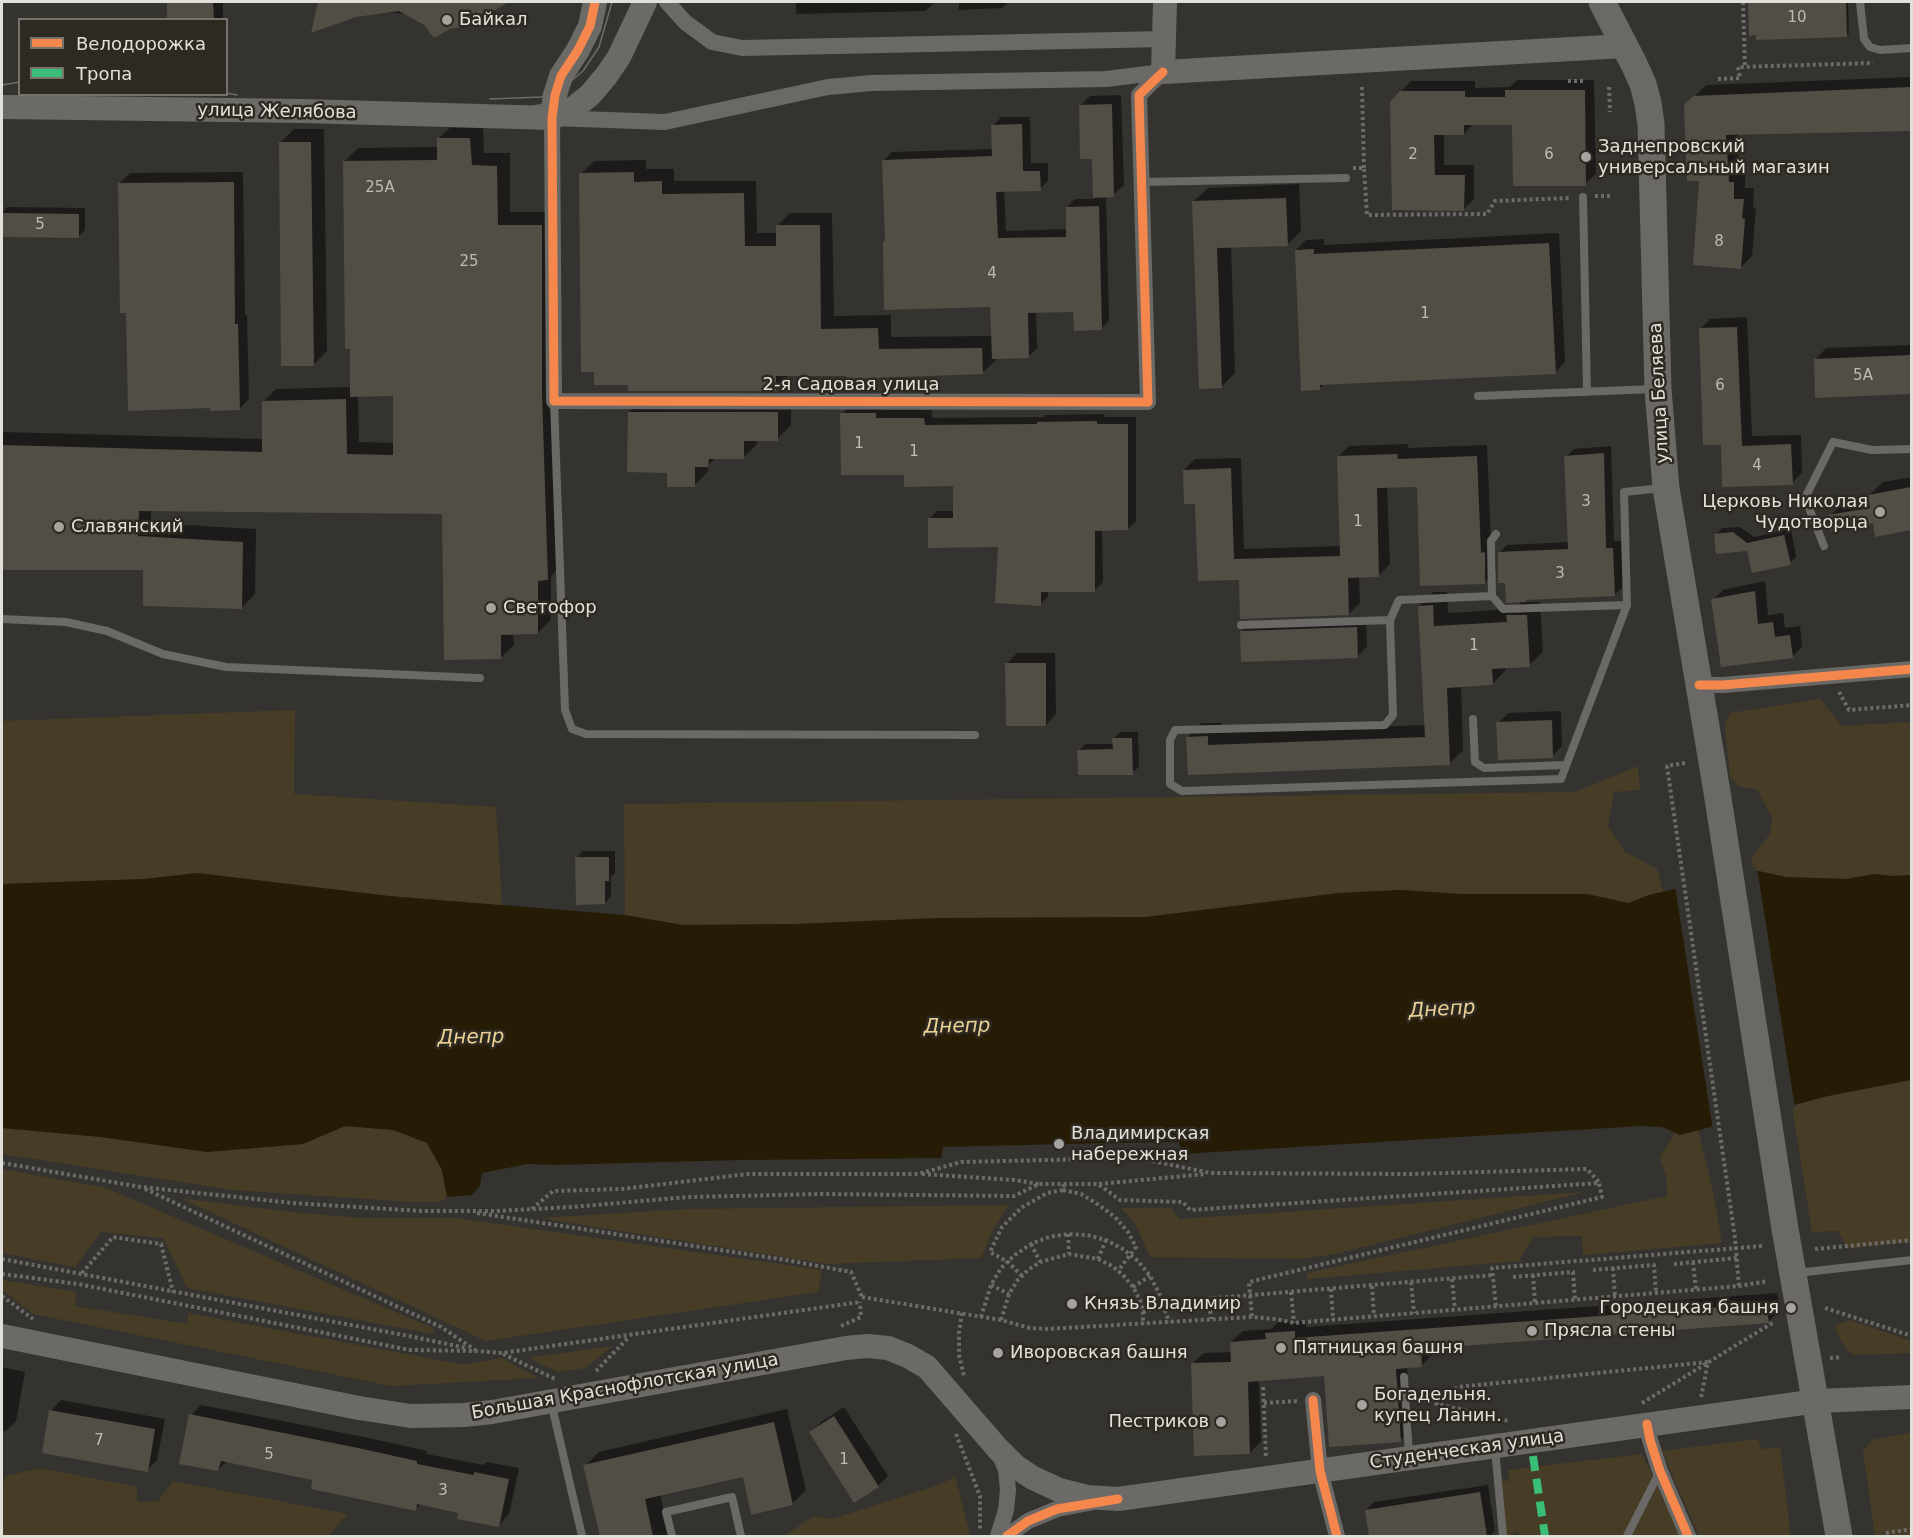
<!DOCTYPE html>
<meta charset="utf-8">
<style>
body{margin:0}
#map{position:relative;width:1913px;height:1538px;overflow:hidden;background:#35332f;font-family:"DejaVu Sans",sans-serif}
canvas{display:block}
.frame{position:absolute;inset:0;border:3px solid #e2e0da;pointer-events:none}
.legend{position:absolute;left:18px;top:18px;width:210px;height:78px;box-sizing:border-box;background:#2e2a22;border:2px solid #76736c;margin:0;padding:8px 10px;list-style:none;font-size:18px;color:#e2e0da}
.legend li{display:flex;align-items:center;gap:12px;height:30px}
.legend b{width:30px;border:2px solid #76736c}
</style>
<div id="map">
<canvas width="1913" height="1538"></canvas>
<div class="frame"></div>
<ul class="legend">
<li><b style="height:8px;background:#f5874c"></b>Велодорожка</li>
<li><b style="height:8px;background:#3abd76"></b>Тропа</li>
</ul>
</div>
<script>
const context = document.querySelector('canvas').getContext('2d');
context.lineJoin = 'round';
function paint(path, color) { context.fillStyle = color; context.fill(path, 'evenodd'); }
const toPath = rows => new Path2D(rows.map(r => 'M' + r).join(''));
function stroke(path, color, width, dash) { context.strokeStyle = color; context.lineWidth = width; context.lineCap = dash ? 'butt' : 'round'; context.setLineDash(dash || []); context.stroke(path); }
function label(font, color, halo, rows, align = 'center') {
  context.font = font + ' "DejaVu Sans",sans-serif'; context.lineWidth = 5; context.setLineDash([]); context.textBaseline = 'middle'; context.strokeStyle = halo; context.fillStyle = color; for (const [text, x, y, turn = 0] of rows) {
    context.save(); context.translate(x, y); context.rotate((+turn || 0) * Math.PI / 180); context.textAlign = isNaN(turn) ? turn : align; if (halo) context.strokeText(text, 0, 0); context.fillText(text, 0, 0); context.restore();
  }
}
paint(toPath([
 [1820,699,1842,726,1911,722,1911,875,1893,876,1874,874,1847,879,1786,877,1754,870,1751,859,1770,834,1772,817,1757,790,1738,786,1730,777,1725,725,1730,713],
 [295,710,294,794,496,807,502,906,389,896,197,873,144,879,2,884,2,721],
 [1638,766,1640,790,1614,792,1608,826,1624,851,1657,869,1663,892,1628,903,1587,894,1461,894,1400,890,1339,893,1146,917,939,918,794,924,683,925,625,915,624,804,1575,792],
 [1911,1080,1911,1242,1848,1249,1838,1231,1812,1232,1792,1106,1828,1096],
 [345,1126,393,1130,427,1142,442,1170,447,1197,440,1202,413,1202,232,1190,2,1154,2,1128,101,1137,207,1152,303,1144],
 [1698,1130,1712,1186,1722,1243,1583,1255,1582,1236,1533,1237,1519,1261,1307,1279,1307,1273,1667,1196,1666,1175,1660,1157,1675,1133,1680,1135],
 [2,1169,106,1188,433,1328,434,1334,187,1288,163,1238,101,1232,75,1267,2,1253],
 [1584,1192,1335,1254,1300,1259,1150,1257,1135,1223,1121,1208,1171,1208,1180,1219],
 [180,1198,291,1212,360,1218,456,1218,822,1270,818,1292,486,1341],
 [1009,1205,993,1230,981,1258,827,1264,539,1218,689,1209],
 [2,1280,76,1292,75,1306,187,1324,188,1313,464,1365,501,1358,539,1378,391,1386,33,1314,2,1290],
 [1850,1320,1911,1341,1911,1353,1855,1355,1846,1350,1836,1330,1836,1325],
 [613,1346,585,1368,558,1372,529,1358],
 [1911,1433,1911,1536,1875,1536,1863,1451,1872,1440],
 [1758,1439,1761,1449,1780,1447,1791,1536,1699,1536,1662,1451],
 [1642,1454,1680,1536,1520,1536,1517,1531,1512,1536,1506,1536,1499,1480,1510,1481,1508,1470],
 [40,1468,137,1487,137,1502,158,1501,173,1481,348,1514,328,1536,2,1536,2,1487,6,1476],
 [955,1476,970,1535,968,1536,784,1536,814,1516,832,1519,942,1484]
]), '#473d26');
paint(toPath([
 [1754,870,1786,877,1847,879,1874,874,1893,876,1911,875,1911,1080,1828,1096,1680,1135,1662,1127,1641,1126,1182,1154,1179,1142,1107,1143,943,1147,941,1158,741,1160,554,1165,528,1164,482,1173,480,1186,472,1195,447,1197,442,1170,427,1143,393,1130,345,1126,303,1144,207,1152,101,1137,2,1128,2,884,144,879,197,873,389,896,625,915,683,925,794,924,939,918,1146,917,1339,893,1400,890,1461,894,1587,894,1628,903,1649,895]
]), '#261c06');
paint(toPath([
 [1754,867,1757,868,1795,1108,1713,1130,1675,886]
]), '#35332f');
paint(toPath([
 [169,2,223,2,223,19,169,20],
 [319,2,506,2,492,14,425,23,407,14,385,12,356,15,313,31],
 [796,2,935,2,925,11,796,14],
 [959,2,1008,2,1002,8,959,10],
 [1749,2,1848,2,1849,33,1846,36,1750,34],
 [1912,77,1912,129,1738,133,1739,171,1745,171,1745,188,1754,188,1753,207,1756,208,1752,256,1741,267,1701,179,1685,106,1706,85],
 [1517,80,1594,80,1596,174,1585,184,1514,123,1474,123,1464,134,1444,134,1444,165,1474,165,1474,199,1464,209,1393,209,1401,92,1411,81,1475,81,1475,88,1510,87],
 [1121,95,1124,185,1113,195,1106,196,1109,320,1101,329,1075,311,1036,312,1037,348,1029,356,995,357,996,360,983,372,789,375,776,389,581,174,594,161,646,160,646,169,674,169,674,181,756,181,757,233,778,233,777,226,790,213,832,213,834,316,891,315,891,337,993,336,992,305,886,241,883,161,892,152,993,149,993,126,1001,117,1030,117,1031,163,1048,163,1048,181,1040,189,1004,190,1006,231,1068,229,1067,207,1075,199,1094,199,1093,157,1080,106,1090,96],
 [452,126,483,126,484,153,510,153,510,212,555,212,560,566,551,576,551,619,538,633,513,633,514,645,500,658,443,513,151,509,151,523,256,529,255,594,242,607,144,569,2,568,2,432,264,439,263,402,276,389,352,387,344,162,358,148,439,147,438,139],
 [394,395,394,443,359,442,358,396],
 [294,129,324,129,327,351,313,365,280,143],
 [243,172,245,315,247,315,249,399,239,409,127,312,120,183,130,173],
 [1299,184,1301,231,1287,245,1231,246,1235,373,1221,387,1194,201,1208,188],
 [7,207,85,208,85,230,78,237,2,235,2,213],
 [1559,233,1565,362,1555,373,1324,384,1319,389,1296,250,1306,240,1324,239,1324,245],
 [1747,317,1752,436,1801,435,1802,473,1792,483,1722,443,1700,329,1710,319],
 [1912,345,1912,392,1817,396,1815,360,1826,348],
 [643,399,791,399,791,425,777,439,757,439,757,444,743,458,716,458,708,465,708,471,695,485,669,472,629,412],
 [850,406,884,406,884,410,932,410,932,418,1044,417,1046,415,1104,414,1104,417,1136,417,1136,521,1128,529,1102,529,1103,582,1095,590,1048,591,1048,597,1040,604,1000,546,929,519,937,511,954,511,954,484,906,474,842,414],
 [1408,444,1408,448,1487,445,1491,542,1495,542,1496,571,1485,582,1418,485,1387,486,1390,564,1379,575,1359,576,1360,603,1349,614,1240,578,1197,502,1184,470,1195,459,1241,458,1244,549,1341,546,1338,457,1349,446],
 [1611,446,1614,541,1621,541,1623,587,1614,595,1528,598,1524,602,1540,602,1543,652,1529,665,1506,666,1506,670,1492,684,1461,685,1463,750,1449,764,1189,773,1188,737,1201,723,1221,723,1221,732,1426,725,1419,606,1433,592,1447,592,1448,613,1514,609,1523,600,1507,582,1499,553,1507,545,1569,542,1566,457,1574,449],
 [1912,477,1912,529,1877,535,1874,521,1830,516,1844,502,1870,497,1869,495,1883,482],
 [1740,527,1754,537,1791,529,1796,557,1790,563,1748,549,1716,535,1722,528],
 [1765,581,1768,615,1783,613,1785,628,1800,626,1802,647,1792,657,1713,600,1723,590],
 [1366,618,1367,646,1357,657,1241,632,1251,621],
 [1017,653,1055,653,1056,714,1046,725,1007,664],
 [1561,711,1562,746,1552,756,1498,723,1508,713],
 [1120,732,1138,732,1139,767,1132,773,1079,750,1086,744,1114,744,1114,739],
 [583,851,615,851,615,873,611,877,611,896,605,903,576,858],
 [1777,1293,1780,1310,1768,1322,1432,1346,1433,1354,1422,1365,1407,1366,1412,1429,1400,1440,1325,1374,1259,1379,1261,1441,1250,1453,1192,1364,1204,1353,1232,1352,1231,1342,1243,1331,1272,1329,1278,1322,1306,1321,1306,1327],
 [2,1367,25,1372,16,1421,6,1431,2,1430],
 [61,1400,165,1419,157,1460,147,1470,51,1411],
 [201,1405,369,1438,427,1451,426,1454,484,1465,486,1462,519,1468,509,1514,499,1525,460,1511,421,1504,415,1509,314,1478,227,1461,218,1470,191,1415],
 [844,1407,888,1476,878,1486,811,1432,821,1422],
 [787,1409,806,1490,792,1504,744,1475,660,1494,670,1536,601,1536,585,1466,599,1452],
 [1488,1485,1495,1531,1490,1536,1370,1536,1366,1510,1374,1502]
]), '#0007');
paint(toPath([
 [167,2,213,2,214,20,167,20],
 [318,2,508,2,473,25,450,29,434,38,424,25,399,11,356,17,311,33],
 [1748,2,1846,2,1847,37,1756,40,1756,35,1749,36],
 [1911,87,1911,131,1726,135,1729,182,1734,182,1734,199,1744,199,1742,218,1745,219,1741,269,1693,265,1699,181,1687,181,1684,105,1693,96],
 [1505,90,1585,90,1586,186,1513,186,1512,125,1464,125,1464,135,1434,135,1435,175,1465,175,1464,211,1392,210,1390,102,1400,91,1465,91,1465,97,1505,97],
 [1112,104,1114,197,1093,198,1092,159,1080,159,1079,105],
 [1022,124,1023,171,1040,171,1041,191,996,192,998,238,1066,237,1066,207,1099,206,1102,330,1074,331,1073,312,1028,313,1029,358,992,359,990,307,884,310,883,241,885,241,882,160,992,156,991,125],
 [437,138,470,138,472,165,497,166,498,225,542,225,542,393,548,580,538,581,538,634,501,635,501,659,444,660,442,514,139,511,138,536,243,542,242,609,143,606,143,570,2,570,2,445,262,452,262,401,346,399,347,454,393,455,393,396,350,397,350,349,345,349,343,161,437,160],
 [279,142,311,142,314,366,281,366],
 [634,172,634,182,662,181,662,194,744,193,745,246,776,246,776,225,820,225,821,329,878,328,879,349,982,348,983,374,846,379,846,376,776,376,776,391,628,391,628,385,594,385,594,372,581,372,579,173],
 [234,182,235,324,238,324,240,410,210,411,210,408,128,411,126,313,120,313,118,183],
 [1286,198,1288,246,1217,248,1222,388,1199,389,1192,201],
 [2,213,79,214,79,238,2,237],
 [1549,243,1556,374,1320,385,1320,390,1301,391,1295,250,1314,249,1314,254],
 [1737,327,1742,446,1791,444,1793,485,1722,487,1721,445,1703,445,1699,328],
 [1911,355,1911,394,1815,398,1814,359],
 [628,412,778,412,778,441,744,441,744,459,709,459,708,467,695,467,695,487,667,487,667,473,627,472],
 [840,413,876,413,876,418,924,418,925,425,1037,424,1037,422,1097,421,1097,424,1128,424,1128,530,1095,531,1095,592,1041,592,1041,606,995,603,998,547,928,548,928,518,953,518,953,486,904,487,904,475,841,475],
 [1604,453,1606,548,1613,548,1615,596,1526,600,1526,602,1506,603,1505,583,1498,583,1498,552,1568,549,1564,456],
 [1397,454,1398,459,1477,456,1481,553,1485,552,1485,584,1420,586,1417,487,1377,488,1379,577,1348,578,1349,615,1240,619,1239,580,1198,581,1195,504,1184,504,1183,470,1231,468,1234,559,1340,556,1337,456],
 [1911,487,1911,530,1875,537,1873,523,1831,531,1828,515,1870,508,1868,495],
 [1733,532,1747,543,1784,535,1791,565,1752,573,1747,551,1716,554,1714,534],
 [1755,591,1758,624,1773,622,1775,637,1790,635,1793,658,1721,667,1711,599],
 [1433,605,1434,626,1507,622,1506,615,1527,615,1530,667,1492,669,1493,685,1447,688,1450,765,1188,775,1186,737,1208,736,1208,745,1425,737,1418,606],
 [1357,627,1358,658,1241,662,1240,631],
 [1005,663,1046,663,1046,726,1006,726],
 [1552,720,1553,758,1498,760,1496,722],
 [1112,738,1132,738,1133,775,1078,775,1077,750,1113,749],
 [575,857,609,857,609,881,605,881,605,904,576,905],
 [1766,1304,1769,1323,1421,1349,1422,1367,1396,1369,1401,1442,1329,1447,1324,1376,1248,1382,1250,1454,1194,1456,1191,1363,1231,1362,1230,1342,1266,1339,1265,1333,1295,1331,1295,1338],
 [49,1410,155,1429,148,1472,42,1453],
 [189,1414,358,1448,417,1461,417,1464,474,1475,474,1472,509,1479,499,1527,457,1519,458,1513,417,1504,416,1511,311,1489,312,1480,221,1461,218,1471,179,1464],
 [834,1416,879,1487,854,1503,809,1432],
 [774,1422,793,1505,751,1515,743,1477,645,1499,653,1536,600,1536,583,1465],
 [1480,1492,1487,1536,1369,1536,1365,1510]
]), '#524e46');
stroke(toPath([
 [1743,2,1745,67],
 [1718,79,1740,78,1738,67,1873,63],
 [1568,81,1586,81],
 [1362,87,1364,168],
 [1609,87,1610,112],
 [1353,168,1364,168,1367,215,1487,214,1495,201,1569,198],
 [1595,196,1612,196],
 [1839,692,1849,710,1912,705],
 [1685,763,1667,766,1735,1238,1739,1286],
 [2,1163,141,1187,293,1203,421,1211,496,1211,571,1207,689,1197,821,1194,1014,1196,1039,1184,1098,1184,1120,1200,1183,1202,1190,1210,1599,1183,1602,1197,1249,1282,1252,1317],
 [922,1174,1014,1180,1039,1184],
 [1099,1184,1205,1174],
 [145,1189,441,1327,475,1350],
 [1063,1190,1081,1194,1096,1203,1115,1217,1128,1232,1136,1247,1118,1271],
 [532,1209,553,1191,622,1189,748,1174,918,1174,961,1162,1137,1158,1211,1173,1409,1174,1587,1169,1599,1182],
 [477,1213,786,1260,851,1272,862,1297],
 [1068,1234,1069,1254],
 [1031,1244,1040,1262],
 [1815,1249,1912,1240],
 [2,1259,409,1336,466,1348],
 [1098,1259,1106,1240],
 [1693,1262,1696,1289],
 [1674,1264,1737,1258],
 [1613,1268,1615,1296],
 [1593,1270,1654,1265,1656,1293],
 [82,1273,113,1237,161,1244,173,1292],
 [2,1274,78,1284,410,1350,476,1351,502,1353,860,1302],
 [1533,1275,1535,1303],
 [1022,1276,1008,1262,990,1252,1002,1227,1021,1208,1047,1193,1063,1190,1064,1184],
 [1513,1277,1573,1272,1575,1300],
 [1452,1279,1455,1309],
 [1411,1282,1414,1313],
 [991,1285,1009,1294],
 [1372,1286,1374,1316],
 [1133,1287,1150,1276],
 [1331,1289,1333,1320],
 [1291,1292,1294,1323],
 [2,1296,33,1319],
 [862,1297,1001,1320,1030,1328,1048,1329,1252,1317,1276,1319,1294,1323,1739,1286,1768,1281],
 [1209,1299,1211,1319],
 [1496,1306,1492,1268,1762,1246],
 [1825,1308,1912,1336],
 [1143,1312,1180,1301,1493,1275],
 [962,1313,959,1332,959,1355,964,1376],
 [981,1317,991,1285,1001,1268,1015,1255,1031,1244,1049,1237,1068,1234,1087,1235,1106,1240,1123,1249,1138,1261,1150,1276,1159,1293,1169,1322],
 [1001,1320,1009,1294,1017,1281,1028,1270,1040,1262,1069,1254,1098,1259,1112,1266,1123,1275,1133,1287,1140,1300,1143,1312,1143,1324],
 [841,1326,861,1317,860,1302],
 [503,1354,555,1379],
 [1830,1358,1841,1357],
 [596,1371,628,1338],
 [1263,1387,1266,1458],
 [1417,1399,1509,1421],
 [1264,1403,1297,1401],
 [1642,1403,1774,1322],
 [1436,1404,1444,1396,1458,1387,1708,1362,1701,1398],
 [956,1434,980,1496,980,1530],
 [1886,1533,1912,1529]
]), '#6c6b69', 4, [3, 3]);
stroke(toPath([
 [1860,2,1864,39,1870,47,1880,50,1912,48],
 [1142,182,1346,178],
 [1583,197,1587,392],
 [1478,396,1654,389],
 [554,401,565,710,572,729,586,734,975,735],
 [1496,534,1491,541,1492,596,1503,609,1627,605],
 [1824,546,1805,498,1833,442,1872,450,1912,449],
 [1492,596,1399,600,1390,620,1393,715,1385,725,1175,730,1170,740,1170,784,1182,791,1561,779,1627,605,1624,492,1662,488],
 [2,619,66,622,107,631,163,654,226,667,480,678],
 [1241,625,1390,620],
 [1473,719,1475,762,1484,768,1565,765],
 [1797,1273,1912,1260],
 [1404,1377,1409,1455],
 [551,1402,582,1536],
 [1495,1449,1503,1536],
 [672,1536,666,1512,732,1497,741,1536],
 [1627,1536,1659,1473]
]), '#6a6966', 8);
stroke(toPath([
 [667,2,685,22,712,42,742,48,1164,39],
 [1163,72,1139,95,1148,402,554,401,552,118,665,122,828,87,872,83,1106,79,1163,72],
 [1699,685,1723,685,1912,669],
 [1313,1400,1320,1471,1337,1536],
 [1647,1424,1650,1440,1660,1471,1688,1536],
 [998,1536,1006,1510,1008,1490,1006,1470,999,1453],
 [1007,1536,1028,1521,1057,1509,1094,1502]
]), '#6a6966', 16);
stroke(toPath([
 [1165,2,1163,72,1625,46],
 [2,107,302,111,552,118,575,107,590,95,606,76,619,57,645,2],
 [552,118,555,95,561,76,578,50,590,26,595,2],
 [2,1336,359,1408,411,1416,464,1415,492,1412,846,1348,867,1346,888,1348,908,1356,927,1367,998,1449,1015,1466,1033,1478,1059,1490,1087,1497,1118,1499,1817,1401,1912,1397]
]), '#6c6a67', 24);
stroke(toPath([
 [1602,2,1634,64,1643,84,1648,103,1651,124,1658,389,1666,488,1717,792,1785,1229,1839,1536]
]), '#6b6965', 27);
stroke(toPath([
 [2,85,20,82],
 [226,93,237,95],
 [2,96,237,104,525,108,544,104,583,71,599,47,612,2],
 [490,99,541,97,543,96]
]), '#6c6c6a', 1.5);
stroke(toPath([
 [1533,1456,1545,1536]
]), '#3abd76', 8, [15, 8]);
stroke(toPath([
 [595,2,590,26,578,50,561,76,555,95,552,118,554,401,1148,402,1139,95,1163,72],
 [1699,685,1723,685,1912,669],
 [1313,1400,1320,1471,1337,1536],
 [1647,1424,1650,1440,1660,1471,1688,1536],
 [1007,1536,1028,1521,1057,1509,1118,1499]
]), '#f5874c', 9);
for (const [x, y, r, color] of [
 [447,20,6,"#a5a39e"],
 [1586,157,6,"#a5a39e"],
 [1880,512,6,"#a5a39e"],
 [59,527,6,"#a5a39e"],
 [491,608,6,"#a5a39e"],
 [1059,1144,6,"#a5a39e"],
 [1072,1304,6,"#a5a39e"],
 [1791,1308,6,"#a5a39e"],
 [1532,1331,6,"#a5a39e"],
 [1281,1348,6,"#a5a39e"],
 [998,1353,6,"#a5a39e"],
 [1362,1405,6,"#a5a39e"],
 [1221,1422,6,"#a5a39e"]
]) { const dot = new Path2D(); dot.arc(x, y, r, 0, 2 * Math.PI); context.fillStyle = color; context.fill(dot); stroke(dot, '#2e2a22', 2); }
label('15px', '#bebcb5', null, [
 ["10",1797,18],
 ["2",1413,155],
 ["6",1549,155],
 ["25А",380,188],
 ["5",40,225],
 ["8",1719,242],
 ["25",469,262],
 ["4",992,274],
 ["1",1425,314],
 ["5А",1863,376],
 ["6",1720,386],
 ["1",859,444],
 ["1",914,452],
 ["4",1757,466],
 ["3",1586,502],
 ["1",1358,522],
 ["3",1560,574],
 ["1",1474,646],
 ["7",99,1441],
 ["5",269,1455],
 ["1",844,1460],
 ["3",443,1491]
]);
label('18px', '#e2e0da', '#2e2a22', [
 ["Байкал",459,20],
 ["Заднепровский",1598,147],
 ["универсальный магазин",1598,168],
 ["Церковь Николая",1868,502,"right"],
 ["Чудотворца",1868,523,"right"],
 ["Славянский",71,527],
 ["Светофор",503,608],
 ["Владимирская",1071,1134],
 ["набережная",1071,1155],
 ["Князь Владимир",1084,1304],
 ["Городецкая башня",1779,1308,"right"],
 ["Прясла стены",1544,1331],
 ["Пятницкая башня",1293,1348],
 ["Иворовская башня",1010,1353],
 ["Богадельня.",1374,1395],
 ["купец Ланин.",1374,1416],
 ["Пестриков",1209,1422,"right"]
], 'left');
label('18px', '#e2e0da', '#2e2a22', [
 ["улица Желябова",277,112,1],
 ["2-я Садовая улица",851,385],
 ["улица Беляева",1660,393,-93],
 ["Большая Краснофлотская улица",625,1387,-10],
 ["Студенческая улица",1467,1450,-8]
]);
label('italic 20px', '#ebd094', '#2e2a22', [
 ["Днепр",1442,1010,-3],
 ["Днепр",957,1027,-1],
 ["Днепр",471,1038,-1]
]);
</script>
